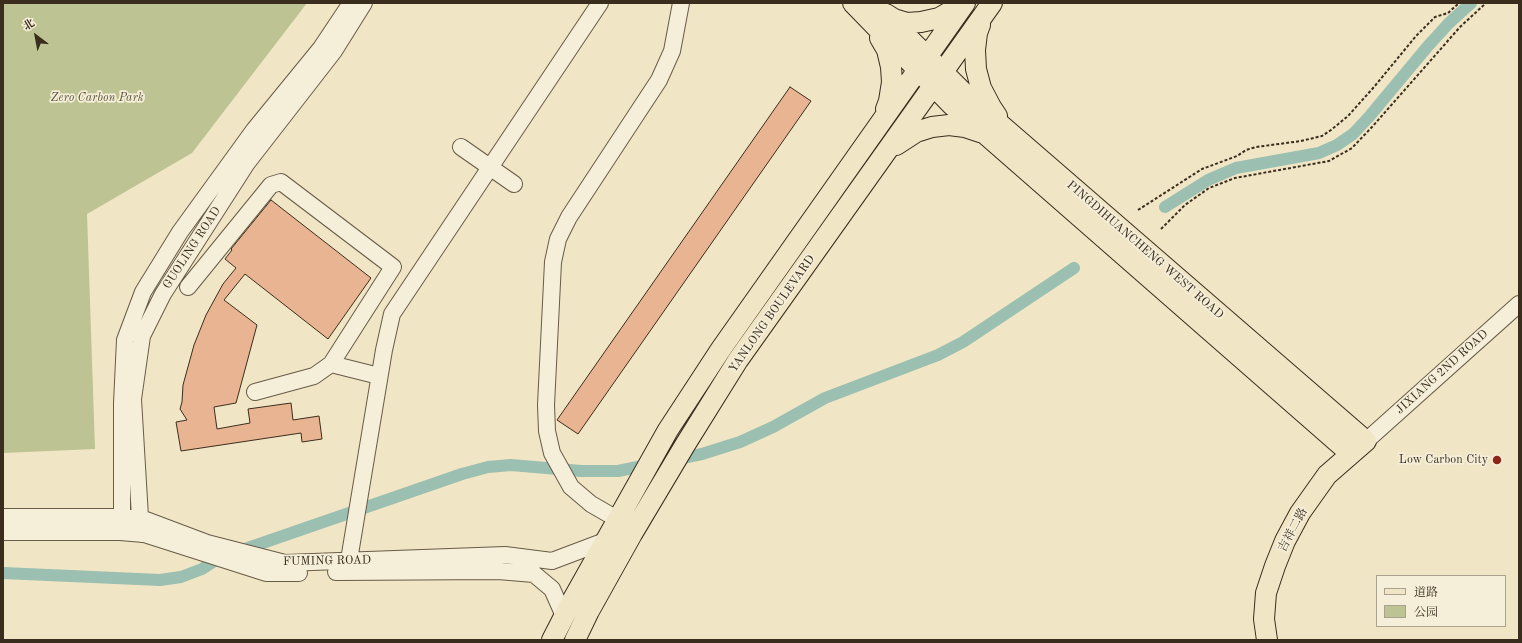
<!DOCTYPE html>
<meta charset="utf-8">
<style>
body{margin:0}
#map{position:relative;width:1522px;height:643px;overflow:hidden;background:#f0e5c4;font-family:"Old Standard TT","Noto Serif SC",serif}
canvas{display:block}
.frame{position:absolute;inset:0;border:4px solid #3a2d1e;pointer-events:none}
.legend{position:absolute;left:1376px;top:575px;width:130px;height:52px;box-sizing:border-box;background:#f5eed9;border:1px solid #aaa18e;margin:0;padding:5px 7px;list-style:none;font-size:12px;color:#3a2d1e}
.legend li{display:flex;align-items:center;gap:8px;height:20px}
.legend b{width:20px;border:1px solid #aaa18e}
.north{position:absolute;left:16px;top:16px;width:40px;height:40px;-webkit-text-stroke:3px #f5eed9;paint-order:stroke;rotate:328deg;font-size:11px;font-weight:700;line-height:16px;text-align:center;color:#3a2d1e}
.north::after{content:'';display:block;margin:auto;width:14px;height:18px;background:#3a2d1e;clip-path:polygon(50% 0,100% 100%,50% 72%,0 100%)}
</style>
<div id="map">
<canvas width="1522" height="643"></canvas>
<div class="frame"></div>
<ul class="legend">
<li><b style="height:5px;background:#f0e5c4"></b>道路</li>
<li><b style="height:11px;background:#bdc392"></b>公园</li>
</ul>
<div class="north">北</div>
</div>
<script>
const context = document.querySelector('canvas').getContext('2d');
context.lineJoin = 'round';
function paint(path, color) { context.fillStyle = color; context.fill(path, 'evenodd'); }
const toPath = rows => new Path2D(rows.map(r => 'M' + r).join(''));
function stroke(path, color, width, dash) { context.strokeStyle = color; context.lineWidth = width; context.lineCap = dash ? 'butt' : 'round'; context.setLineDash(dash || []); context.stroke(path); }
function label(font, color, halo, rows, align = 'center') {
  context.font = font + ' "Old Standard TT","Noto Serif SC",serif'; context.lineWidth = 3.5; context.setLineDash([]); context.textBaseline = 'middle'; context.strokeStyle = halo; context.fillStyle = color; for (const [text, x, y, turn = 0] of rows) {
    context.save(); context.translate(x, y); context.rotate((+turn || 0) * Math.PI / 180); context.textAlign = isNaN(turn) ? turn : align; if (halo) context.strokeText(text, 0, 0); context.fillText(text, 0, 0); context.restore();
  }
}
paint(toPath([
 [3,3,307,3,192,153,87,214,95,449,3,453]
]), '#bdc392');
stroke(toPath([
 [1165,207,1208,180,1236,168,1319,153,1337,145,1353,134,1368,118,1428,46,1449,23,1471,3],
 [3,573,160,580,181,577,202,569,219,558,462,474,488,467,511,465,581,471,618,471,702,454,740,442,773,427,825,398,938,355,963,342,1074,268]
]), '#9bbfb0', 12);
const building = toPath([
 [790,87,811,101,578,434,557,420,790,87],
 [271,200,371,278,328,339,245,274,224,300,257,325,236,403,214,407,217,429,250,423,248,409,291,403,293,420,319,416,322,439,302,442,301,433,181,451,176,422,187,420,180,409,182,402,183,385,194,345,206,315,223,284,236,268,225,259,232,250,231,249,271,200]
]);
paint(building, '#e9b492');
stroke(building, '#3a2d1e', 1);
const minor = toPath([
 [461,147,514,184],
 [188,287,271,185,281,182,393,267,331,364,314,376,255,392],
 [331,364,379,376],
 [1366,441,1519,304],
 [3,517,122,517,146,520,207,543,285,563,505,555,552,561,605,541],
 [617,519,591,504,571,487,552,453,547,431,546,405,553,262,558,239,569,217,659,80,672,51,681,3],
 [3,532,120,532,144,534,266,573,299,573],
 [122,532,122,403,125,340,143,292,180,232,254,130,321,48,351,3],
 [141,534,133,399,142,336,163,294,247,163,334,51,364,3],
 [336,572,498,571,534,574,552,589,564,616],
 [347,572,384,350,392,314,600,3]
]);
const major = toPath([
 [853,3,952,105,1351,454],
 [873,3,964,93,1366,441,1327,475,1300,513,1285,541,1275,566,1266,593,1264,619,1267,640],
 [886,14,894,19,907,23,921,22,939,18,960,6],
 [980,25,977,33,975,50,976,69,981,88,991,107,997,116],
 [880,38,887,50,891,67,892,82,889,101,886,109],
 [896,145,916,132,932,127,949,125,965,127,980,132],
 [552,640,572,601,668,430,721,349,965,3],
 [575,640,589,611,632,534,685,445,738,360,992,3]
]);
stroke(minor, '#685b48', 18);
stroke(major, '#3a2d1e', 22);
stroke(toPath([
 [1138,210,1202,169,1237,156,1246,150,1256,147,1301,141,1322,136,1331,130,1348,116,1374,87,1416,36,1435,17,1448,13,1459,3],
 [1161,229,1185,205,1209,188,1235,178,1329,161,1352,148,1372,127,1460,27,1486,3]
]), '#3a2d1e', 2, [3, 2]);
stroke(minor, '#f5eed9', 16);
stroke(major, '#f0e5c4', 20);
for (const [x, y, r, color] of [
 [1497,460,5,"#8f2418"]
]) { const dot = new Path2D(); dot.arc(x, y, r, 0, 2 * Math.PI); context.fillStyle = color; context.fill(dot); stroke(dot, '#f5eed9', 1.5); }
label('italic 12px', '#5b523b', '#f5eed9', [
 ["Zero Carbon Park",97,98]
]);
label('12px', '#3a2d1e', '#f5eed9', [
 ["GUOLING ROAD",192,248,-57],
 ["PINGDIHUANCHENG WEST ROAD",1145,250,41],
 ["YANLONG BOULEVARD",772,314,-55],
 ["JIXIANG 2ND ROAD",1442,372,-42],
 ["吉祥二路",1293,530,-62],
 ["FUMING ROAD",327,561,-1]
]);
label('12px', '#3a2d1e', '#f5eed9', [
 ["Low Carbon City",1488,460]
], 'right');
</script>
